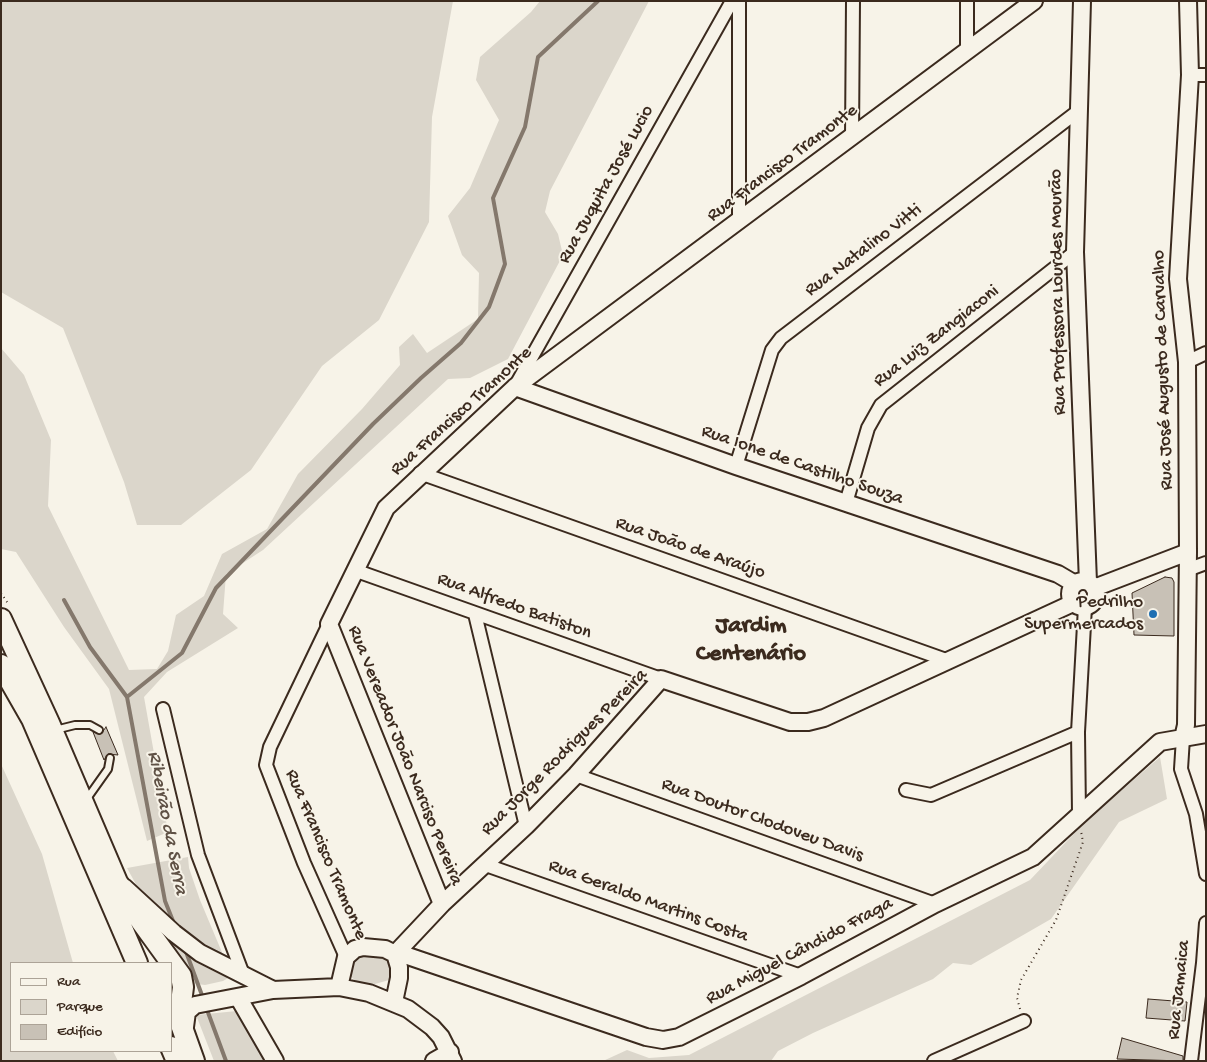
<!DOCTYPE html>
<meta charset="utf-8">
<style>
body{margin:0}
#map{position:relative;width:1207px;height:1062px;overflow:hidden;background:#f7f3e8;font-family:"Gochi Hand",sans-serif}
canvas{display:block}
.frame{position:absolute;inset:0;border:2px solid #3b2a1e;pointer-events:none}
.legend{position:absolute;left:10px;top:962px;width:162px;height:90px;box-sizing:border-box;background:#f7f3e8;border:1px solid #aca397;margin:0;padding:6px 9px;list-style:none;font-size:15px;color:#3b2a1e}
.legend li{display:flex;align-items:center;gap:10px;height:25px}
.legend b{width:25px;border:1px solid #aca397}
</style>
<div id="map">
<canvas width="1207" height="1062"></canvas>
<div class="frame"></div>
<ul class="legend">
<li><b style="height:6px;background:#f7f3e8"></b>Rua</li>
<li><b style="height:14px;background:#dbd6cb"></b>Parque</li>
<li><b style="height:14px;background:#c8c1b6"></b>Edifício</li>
</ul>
</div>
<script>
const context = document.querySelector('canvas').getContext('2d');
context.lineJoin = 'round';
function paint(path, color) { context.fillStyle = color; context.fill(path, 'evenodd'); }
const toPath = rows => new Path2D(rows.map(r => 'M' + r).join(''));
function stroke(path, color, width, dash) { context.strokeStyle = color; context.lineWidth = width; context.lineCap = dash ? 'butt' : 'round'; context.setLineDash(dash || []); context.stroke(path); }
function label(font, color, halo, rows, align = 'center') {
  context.font = font + ' "Gochi Hand",sans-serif'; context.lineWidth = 4; context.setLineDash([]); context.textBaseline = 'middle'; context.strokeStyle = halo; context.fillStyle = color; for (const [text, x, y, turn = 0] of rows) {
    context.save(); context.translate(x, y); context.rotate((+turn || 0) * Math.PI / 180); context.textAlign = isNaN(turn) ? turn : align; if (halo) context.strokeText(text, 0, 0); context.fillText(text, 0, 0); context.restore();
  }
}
paint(toPath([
 [1,1,453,1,432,117,429,222,379,320,322,366,251,470,181,525,137,525,124,482,63,328,1,292],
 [540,1,649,1,550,191,545,212,558,234,563,255,508,359,470,378,448,379,263,550,226,574,223,614,238,628,167,672,144,697,168,832,147,841,109,689,64,627,16,552,1,549,1,348,24,375,51,440,48,506,129,670,157,669,168,651,176,615,204,596,222,554,267,529,298,474,362,409,400,365,399,347,413,334,427,353,478,319,479,273,462,255,448,216,470,188,499,120,476,80,480,57,531,12],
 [1160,757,1167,799,1119,822,1051,919,971,965,953,963,933,979,813,1033,778,1051,771,1061,603,1061,627,1050,649,1058,689,1055,1030,880,1085,822],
 [1,764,42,854,73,963,11,963,11,1051,113,1051,118,1061,1,1061],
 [188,857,189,868,200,900,229,969,228,978,223,981,205,985,190,983,127,868],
 [366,953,389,958,393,965,389,980,375,984,364,984,356,981,349,975,352,959],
 [237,1011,266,1061,214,1061,196,1015]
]), '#dbd6cb');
stroke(toPath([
 [64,600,90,647,127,697,165,901,175,926],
 [127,697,182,653,216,588,373,424,421,378,461,343,489,307,505,264,493,198,525,127,538,57,598,1],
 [185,949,203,998],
 [206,1007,226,1061]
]), '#84786c', 4);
const building = toPath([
 [1165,577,1172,578,1174,582,1174,636,1134,635,1132,593,1165,577],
 [106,727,118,755,108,754,104,760,93,732,101,734,106,727],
 [1148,999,1187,1002,1185,1021,1146,1018,1148,999],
 [1122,1038,1183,1056,1183,1061,1117,1059,1122,1038]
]);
paint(building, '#c8c1b6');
stroke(building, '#3b2a1e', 1);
const service = toPath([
 [55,730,75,725,90,725,99,730],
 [86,800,108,769,110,758]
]);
const minor = toPath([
 [739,1,739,222],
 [967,1,967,50],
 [1190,75,1206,75],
 [852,138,853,1],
 [1187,362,1206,353],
 [516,385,732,1],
 [736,466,772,350,781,338,1077,112],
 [420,473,946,660],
 [846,503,868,428,881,405,1075,252],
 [354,570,661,679],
 [1187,570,1206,563],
 [475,614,526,826],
 [329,624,270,747,266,765,304,863,346,957],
 [163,709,198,855,244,977],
 [1183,738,1181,769,1196,814,1206,874],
 [576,775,935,904],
 [906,790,931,795,1078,732],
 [1079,814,1078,732,1085,607],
 [483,864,801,976],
 [934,1061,1024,1021],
 [1191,1061,1203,963,1206,923]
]);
const tertiary = toPath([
 [1082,1,1075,252,1088,582],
 [515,387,736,466,1058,574,1075,584],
 '1070 594a13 13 0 1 1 26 0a13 13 0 1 1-26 0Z',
 [1094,588,1188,552],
 [1183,738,1186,725,1188,552,1187,362,1178,279,1190,75,1188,1],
 [124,887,174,933,200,953,273,990],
 [442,904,329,624,386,508,515,387,1034,1],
 [396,952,646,1037,663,1040,679,1037,801,976,935,904,1033,857,1160,742,1206,734],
 [395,954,442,904,526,826,576,775,661,679,790,722,808,722,824,718,1073,603],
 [339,987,346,957,355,949,363,947,385,949,395,954,399,967,399,978,394,1002],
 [238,997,275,1061],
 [185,1027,187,1012,195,1005,273,990,339,987,369,993,408,1009,432,1027,441,1037,453,1061],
 [434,1061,450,1052]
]);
const primary = toPath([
 [1,619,49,723,117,882,141,921,181,976,183,987,179,1019,194,1061],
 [1,665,32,719,137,963],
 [171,1047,177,1061]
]);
stroke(service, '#3b2a1e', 10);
stroke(minor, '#3b2a1e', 16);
stroke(tertiary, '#3b2a1e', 20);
stroke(primary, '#3b2a1e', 24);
stroke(toPath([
 [1,593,9,605],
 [1020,1009,1017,998,1021,980,1056,920,1083,842,1081,831]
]), '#3b2a1e', 2, [1, 4]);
stroke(service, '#f7f3e8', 6);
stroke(minor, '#f7f3e8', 12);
stroke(tertiary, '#f7f3e8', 16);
stroke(primary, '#f7f3e8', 20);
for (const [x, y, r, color] of [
 [1153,614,5,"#1f6fb2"]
]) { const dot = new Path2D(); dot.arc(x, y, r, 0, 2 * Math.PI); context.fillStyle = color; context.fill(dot); stroke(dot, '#f7f3e8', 2); }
label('19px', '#3b2a1e', '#f7f3e8', [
 ["Rua Francisco Tramonte",783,164,-37],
 ["Rua Juquita José Lucio",607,185,-61],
 ["Rua Natalino Vitti",864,251,-37],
 ["Rua Professora Lourdes Mourão",1059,292,-91],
 ["Rua Luiz Zangiaconi",937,337,-38],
 ["Rua José Augusto de Carvalho",1164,370,-92],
 ["Rua Francisco Tramonte",462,412,-42],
 ["Rua Ione de Castilho Souza",802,466,19],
 ["Rua João de Araújo",690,549,19],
 ["Rua Alfredo Batiston",514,607,20],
 ["Rua Jorge Rodrigues Pereira",565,753,-45],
 ["Rua Vereador João Narciso Pereira",404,756,68],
 ["Rua Doutor Clodoveu Davis",762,821,20],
 ["Rua Francisco Tramonte",325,855,67],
 ["Rua Geraldo Martins Costa",648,902,20],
 ["Rua Miguel Cândido Fraga",800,952,-28],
 ["Rua Jamaica",1180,990,-84]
]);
label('19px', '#3b2a1e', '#f7f3e8', [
 ["Pedrilho",1143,603],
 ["Supermercados",1143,625]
], 'right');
label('italic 20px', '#5f5145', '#f7f3e8', [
 ["Ribeirão da Serra",166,823,79]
]);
label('bold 24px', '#3b2a1e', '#f7f3e8', [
 ["Jardim",751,627],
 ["Centenário",751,655]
]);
</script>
